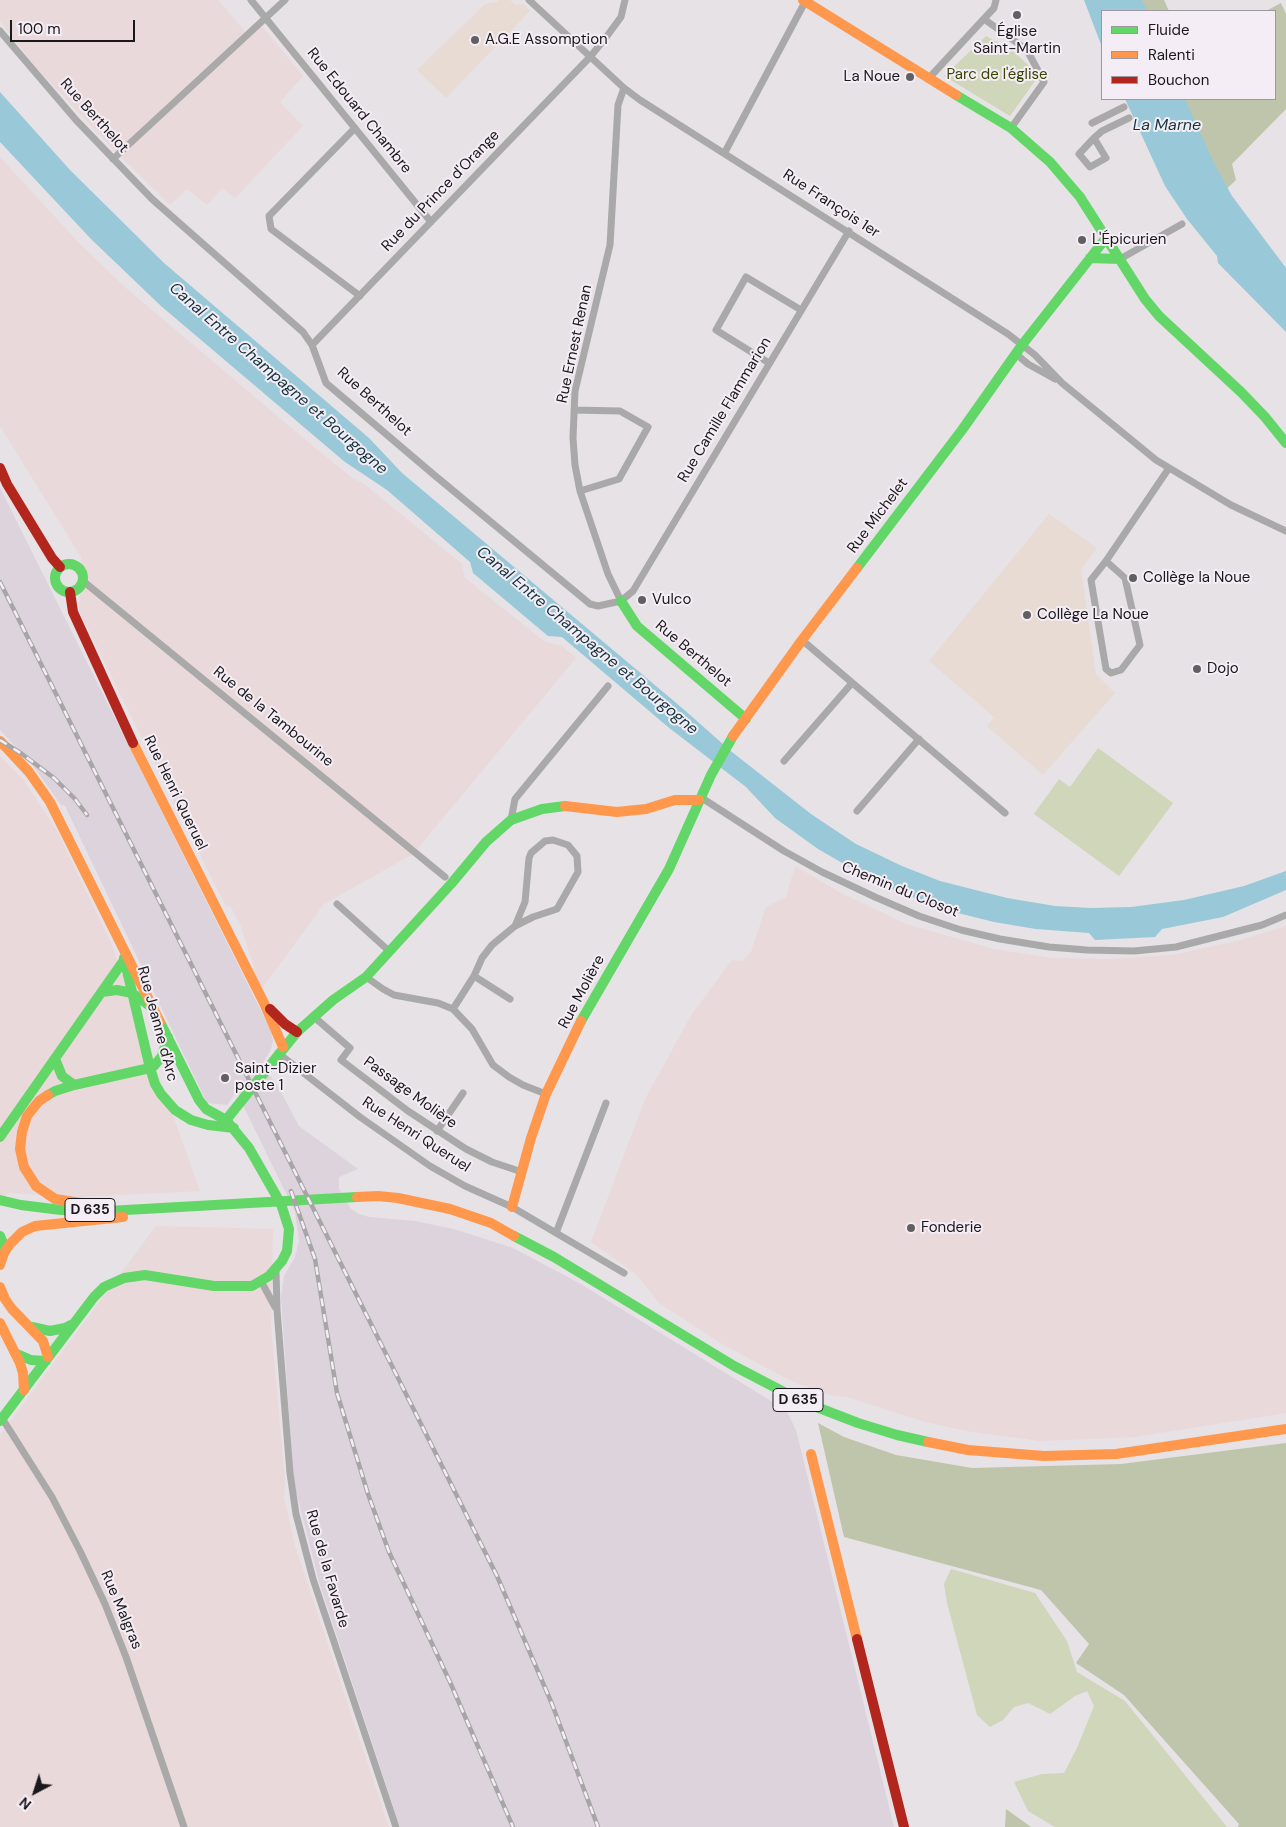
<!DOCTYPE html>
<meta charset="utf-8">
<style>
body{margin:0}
#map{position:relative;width:1286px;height:1827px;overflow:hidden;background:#e6e2e6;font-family:"DM Sans",sans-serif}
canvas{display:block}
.legend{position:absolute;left:1101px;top:10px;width:175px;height:90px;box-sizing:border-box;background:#f5edf5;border:1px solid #9d989d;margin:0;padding:6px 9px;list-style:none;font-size:15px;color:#1a181a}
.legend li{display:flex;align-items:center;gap:10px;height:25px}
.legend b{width:25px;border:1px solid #9d989d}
.north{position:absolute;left:10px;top:1767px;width:50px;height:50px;-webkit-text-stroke:4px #f5edf5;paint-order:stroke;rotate:220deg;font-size:14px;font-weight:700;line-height:20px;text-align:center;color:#1a181a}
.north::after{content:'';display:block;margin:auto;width:18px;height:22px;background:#1a181a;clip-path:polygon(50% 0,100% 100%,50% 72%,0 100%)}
.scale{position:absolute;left:10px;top:20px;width:125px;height:22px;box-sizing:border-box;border:2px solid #1a181a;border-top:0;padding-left:6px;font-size:15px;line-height:18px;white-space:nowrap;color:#1a181a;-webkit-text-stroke:4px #f5edf5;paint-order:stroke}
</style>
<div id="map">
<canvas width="1286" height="1827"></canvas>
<ul class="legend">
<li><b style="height:6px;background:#63d668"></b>Fluide</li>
<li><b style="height:6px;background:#ff974d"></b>Ralenti</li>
<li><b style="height:6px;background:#b3261e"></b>Bouchon</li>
</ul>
<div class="north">N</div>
<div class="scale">100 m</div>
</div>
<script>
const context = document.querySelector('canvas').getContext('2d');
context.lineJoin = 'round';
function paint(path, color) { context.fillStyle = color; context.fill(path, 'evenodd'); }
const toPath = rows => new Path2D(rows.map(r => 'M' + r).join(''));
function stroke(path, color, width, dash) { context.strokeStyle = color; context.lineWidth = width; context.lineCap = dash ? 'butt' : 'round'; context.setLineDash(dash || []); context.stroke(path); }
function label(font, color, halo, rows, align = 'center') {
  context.font = font + ' "DM Sans",sans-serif'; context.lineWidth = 4; context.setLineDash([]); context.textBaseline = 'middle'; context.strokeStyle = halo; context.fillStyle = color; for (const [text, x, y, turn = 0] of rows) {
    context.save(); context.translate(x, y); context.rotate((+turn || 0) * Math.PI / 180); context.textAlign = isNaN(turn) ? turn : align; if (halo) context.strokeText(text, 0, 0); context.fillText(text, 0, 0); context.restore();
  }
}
paint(toPath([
 [0,488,271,1031,273,1041,271,1049,263,1063,266,1072,276,1083,299,1126,358,1169,339,1177,339,1189,351,1209,359,1214,369,1217,414,1221,454,1229,513,1248,579,1283,776,1404,787,1412,796,1430,894,1827,400,1827,320,1585,296,1491,293,1473,281,1297,284,1276,295,1257,299,1241,295,1212,243,1105,237,1091,227,1105,207,1103,65,806,61,805,31,763,0,730]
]), '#dcd3dd');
paint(toPath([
 [0,0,218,0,250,37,261,25,303,76,280,102,303,126,235,198,222,188,207,205,187,189,170,205,112,148,34,65,0,21],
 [0,157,79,243,126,288,308,442,351,477,364,484,462,564,464,577,545,642,562,646,576,658,413,854,324,904,261,990,251,971,254,967,240,924,230,906,226,907,79,611,81,557,0,426],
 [0,756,23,779,57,831,112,945,200,1191,79,1197,9,1193,0,1199],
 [795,866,841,893,906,924,994,949,1051,958,1109,959,1172,955,1237,941,1286,926,1286,1413,1135,1437,1040,1441,966,1431,922,1421,847,1397,830,1395,791,1381,722,1344,659,1303,637,1275,591,1242,645,1099,692,1014,732,960,742,961,751,952,766,907,786,897],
 [156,1226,273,1229,271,1325,285,1482,284,1497,295,1546,389,1827,0,1827,0,1435]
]), '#e9d9da');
paint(toPath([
 [499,0,510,0,516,5,523,4,530,11,446,98,417,70,485,4,497,2],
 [1049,514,1097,548,1081,569,1096,674,1115,693,1043,775,987,726,994,717,929,661]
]), '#e7dbd4');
paint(toPath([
 [986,36,1014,52,1029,66,1035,81,1010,116,944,76],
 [1098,748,1173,803,1119,876,1034,814,1059,779,1070,787],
 [951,1569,1035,1593,1067,1641,1077,1672,1125,1701,1227,1827,1055,1827,1028,1811,1014,1782,1042,1774,1064,1773,1077,1748,1094,1706,1087,1691,1075,1696,1050,1714,1028,1703,1014,1707,1003,1720,990,1727,977,1715,947,1603,944,1584]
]), '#cfd6ba');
paint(toPath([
 [1119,0,1164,0,1169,11,1124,11],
 [1281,3,1286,14,1286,109,1232,164,1236,180,1219,196,1166,99,1275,99,1275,11,1266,11],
 [818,1423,844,1437,896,1455,972,1468,1121,1464,1286,1443,1286,1827,1238,1827,1239,1824,1124,1695,1076,1663,1089,1644,1041,1590,844,1537],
 [1006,1809,1031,1827,1005,1827]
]), '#bec5aa');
paint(toPath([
 [1084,0,1142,0,1147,11,1102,11,1102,47],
 [0,92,70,170,164,263,369,438,402,473,681,707,732,752,811,814,856,844,902,866,940,881,1007,898,1055,906,1091,908,1131,907,1184,900,1244,886,1286,871,1286,890,1223,917,1162,929,1155,937,1095,940,1089,933,1036,929,994,922,954,912,912,897,877,883,818,849,775,818,746,787,668,727,562,637,548,636,473,573,470,562,387,490,345,462,161,306,91,239,0,142],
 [1125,99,1185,99,1214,163,1232,196,1286,268,1286,332,1218,263,1217,256,1187,219,1165,186]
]), '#99c8d8');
stroke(toPath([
 [251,0,431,222],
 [529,0,624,88,640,100,1008,334,1035,355,1062,383,1156,460,1231,505,1286,531],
 [984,19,1027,50,1044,82,1011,128],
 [0,31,76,120,152,199,303,332,312,345,326,383,433,474,584,599,590,604,598,606,621,601,633,591,849,231],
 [929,78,994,8,996,0],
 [1092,123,1124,107],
 [355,128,269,216,271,229,360,296],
 [1094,138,1106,158,1090,167,1079,154,1094,138,1102,131,1129,118],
 [725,152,805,2],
 [113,159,285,0],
 [1120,259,1182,224],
 [312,345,590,57,607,36,621,17,625,0],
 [1016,354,1028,364,1055,379],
 [769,363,716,330,746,277,801,310],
 [574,410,620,411,648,427,619,479,580,491],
 [1106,561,1125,578,1140,645,1121,670,1111,673,1106,669,1091,580,1106,561,1169,468],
 [83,581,445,877],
 [621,601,608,574,580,491,575,465,573,438,575,391,610,245,618,105,624,88],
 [802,640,1005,813],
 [784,761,852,683],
 [699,800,705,800,784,851,822,872,875,897,919,916,961,930,1000,939,1049,947,1087,950,1134,951,1176,947,1262,925,1286,915],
 [857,811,919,739],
 [511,820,515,799,608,686],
 [337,904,389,951],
 [474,976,510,999],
 [366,977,383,989,394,995,438,1003,453,1009,472,1029,493,1065,509,1077,523,1085,546,1094],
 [453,1009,474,976,482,958,492,945,515,926,525,902,529,858,531,853,545,841,553,840,568,845,577,856,578,872,557,909,533,917,515,926],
 [313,1016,350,1048,341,1060,408,1111,466,1149,492,1162,522,1172],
 [278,1053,360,1117,430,1166,465,1186,512,1207,624,1273],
 [437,1131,463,1093],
 [556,1233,606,1103],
 [276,1270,277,1310,290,1473,296,1514,313,1579,396,1827],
 [261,1281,275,1307],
 [2,1418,52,1497,80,1551,105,1604,126,1657,184,1827]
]), '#aaa9aa', 7);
stroke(toPath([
 [956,95,1011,128,1050,162,1080,197,1145,299,1159,316,1241,392,1265,417,1286,443],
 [1090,258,1120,259],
 '55 578a14 14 0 1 1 28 0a14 14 0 1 1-28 0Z',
 [857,568,962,430,1022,345,1106,238],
 [621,601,637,626,746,719],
 [124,958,150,1068,155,1084,161,1094,175,1110,191,1120,208,1125,234,1128],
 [102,992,117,990,132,993,154,1009],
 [581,1021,669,869,711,775,733,736],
 [55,1059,62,1076,74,1085],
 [48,1095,55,1091,74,1085,150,1068,154,1066,162,1056,168,1037],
 [226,1120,297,1032,333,1000,366,977,451,884,486,842,511,820,542,809,565,806],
 [0,1137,124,960],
 [0,1200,21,1205,61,1210,108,1211,357,1197],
 [0,1236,4,1245,4,1253],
 [514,1236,554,1257,734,1366,801,1401,858,1423,897,1435,928,1442],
 [32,1327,50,1331,65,1328,73,1324],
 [17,1354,31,1360,46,1361],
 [0,1421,94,1297,104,1287,124,1278,145,1275,214,1286,252,1286,269,1276,282,1261,287,1251,289,1229,281,1204,249,1148,226,1120,206,1109,199,1100,160,1022]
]), '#63d668', 10);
stroke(toPath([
 [803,0,956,95],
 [733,736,802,640,857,568],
 [0,741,29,772,50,802,160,1022],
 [133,743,264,1003,283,1047],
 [565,806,617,812,646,809,675,800,699,800],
 [48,1095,39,1101,27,1116,22,1132,20,1149,24,1167,36,1186,55,1199,81,1203],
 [357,1197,378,1196,398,1198,450,1209,491,1223,514,1236],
 [512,1207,531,1138,546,1094,581,1021],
 [0,1265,4,1253,10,1244,22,1232,35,1226,123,1217],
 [0,1287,5,1299,12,1309,43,1341,48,1357],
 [0,1323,20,1363,23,1373,24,1390],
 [928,1442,968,1450,1044,1456,1116,1454,1286,1429],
 [811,1454,857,1639]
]), '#ff974d', 10);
stroke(toPath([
 [0,468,7,484,52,558,60,567],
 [70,592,73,612,133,743],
 [270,1009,285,1024,297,1032],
 [857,1639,904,1827]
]), '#b3261e', 10);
const rail = toPath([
 [0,582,497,1576,552,1704,598,1827],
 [0,740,22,754,54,778,75,799,87,815],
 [291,1191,315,1259,337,1393,368,1494,389,1552,450,1682,513,1827]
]);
stroke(rail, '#a7a5a6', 4.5);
stroke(rail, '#f5edf5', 2.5, [8]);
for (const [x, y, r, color] of [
 [1017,15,5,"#615f61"],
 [475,40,5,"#615f61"],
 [910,77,5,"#615f61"],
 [1082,240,5,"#615f61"],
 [1133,578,5,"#615f61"],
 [642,600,5,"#615f61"],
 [1027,615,5,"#615f61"],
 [1197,669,5,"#615f61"],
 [225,1078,5,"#615f61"],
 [911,1228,5,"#615f61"]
]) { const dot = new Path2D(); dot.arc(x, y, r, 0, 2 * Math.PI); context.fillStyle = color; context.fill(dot); stroke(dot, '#f5edf5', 2); }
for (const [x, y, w] of [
 [90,1210,50],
 [798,1400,50]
]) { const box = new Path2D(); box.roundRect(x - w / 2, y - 11.5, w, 23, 4); context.fillStyle = '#f5edf5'; context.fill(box); stroke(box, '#1a181a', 1); }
label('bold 14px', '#1a181a', null, [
 ["D 635",90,1210],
 ["D 635",798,1400]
]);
label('15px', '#1a181a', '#f5edf5', [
 ["Église",1017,32,"center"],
 ["Saint-Martin",1017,49,"center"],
 ["A.G.E Assomption",485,40],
 ["La Noue",900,77,"right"],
 ["L'Épicurien",1092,240],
 ["Collège la Noue",1143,578],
 ["Vulco",652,600],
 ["Collège La Noue",1037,615],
 ["Dojo",1207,669],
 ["Saint-Dizier",235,1069],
 ["poste 1",235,1086],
 ["Fonderie",921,1228]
], 'left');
label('15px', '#374403', '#f5edf5', [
 ["Parc de l'église",997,75]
]);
label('15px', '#1a181a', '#f5edf5', [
 ["Rue Edouard Chambre",359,111,51],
 ["Rue Berthelot",94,116,48],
 ["Rue du Prince d'Orange",441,191,-46],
 ["Rue François 1er",831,204,33],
 ["Rue Ernest Renan",575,344,-78],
 ["Rue Berthelot",374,402,42],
 ["Rue Camille Flammarion",725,410,-59],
 ["Rue Michelet",878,516,-53],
 ["Rue Berthelot",693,654,40],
 ["Rue de la Tambourine",273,717,39],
 ["Rue Henri Queruel",175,793,64],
 ["Chemin du Closot",900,890,22],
 ["Rue Molière",582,992,-62],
 ["Rue Jeanne d'Arc",157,1024,75],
 ["Passage Molière",410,1093,36],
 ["Rue Henri Queruel",416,1135,33],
 ["Rue de la Favarde",327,1569,74],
 ["Rue Malgras",121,1610,67]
]);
label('italic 16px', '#12343d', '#f5edf5', [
 ["La Marne",1167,126],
 ["Canal Entre Champagne et Bourgogne",278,379,41],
 ["Canal Entre Champagne et Bourgogne",587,641,40]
]);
</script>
